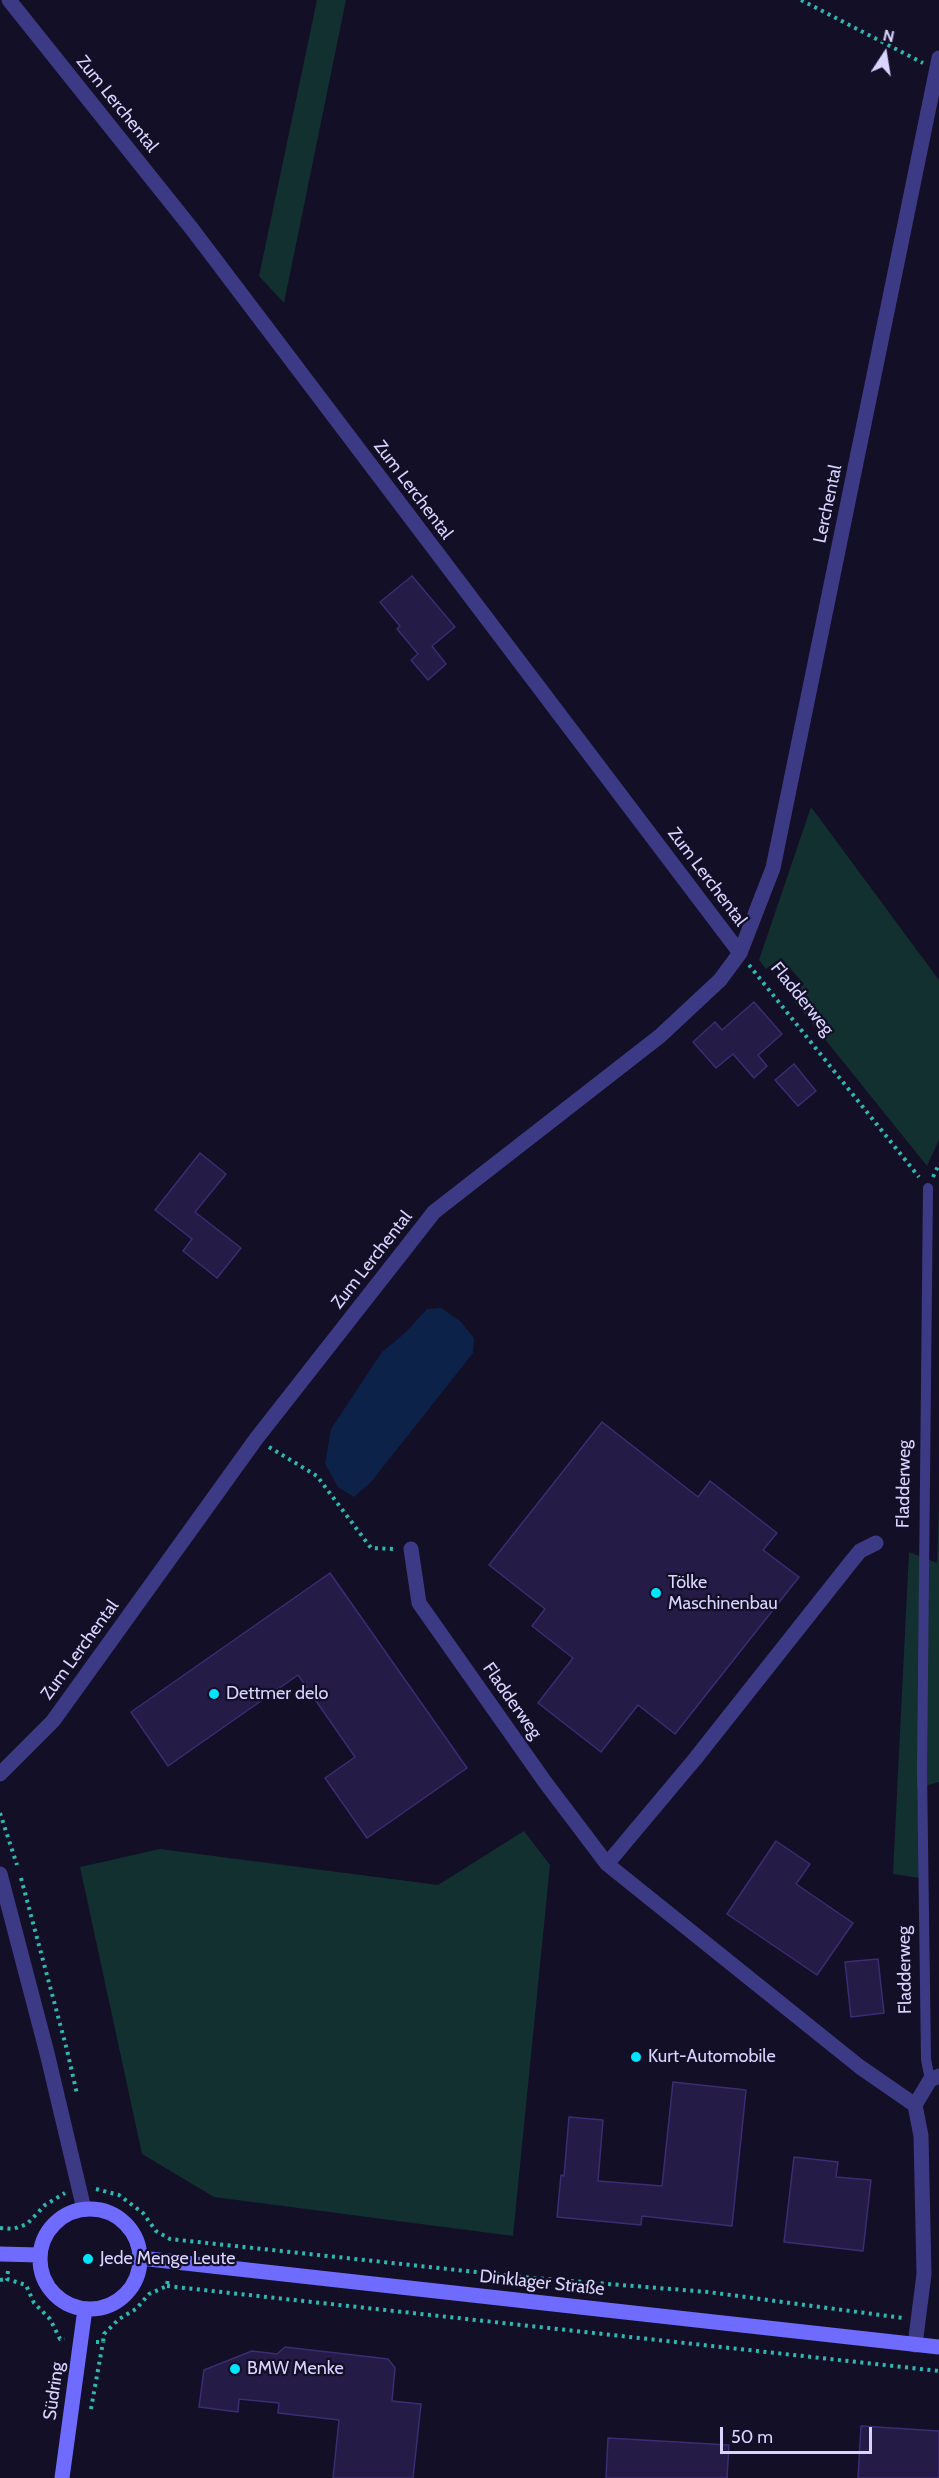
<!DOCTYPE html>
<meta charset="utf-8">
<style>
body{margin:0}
#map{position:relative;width:939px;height:2478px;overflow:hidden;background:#130f26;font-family:Cabin,sans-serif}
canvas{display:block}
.north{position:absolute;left:855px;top:24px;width:60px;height:60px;-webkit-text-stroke:4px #130f26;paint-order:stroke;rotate:12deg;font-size:16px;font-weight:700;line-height:24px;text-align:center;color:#d9d4ff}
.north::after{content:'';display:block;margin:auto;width:21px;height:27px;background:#d9d4ff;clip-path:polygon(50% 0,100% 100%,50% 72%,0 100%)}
.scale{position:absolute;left:720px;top:2427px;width:152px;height:27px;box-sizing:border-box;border:3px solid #d9d4ff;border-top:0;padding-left:8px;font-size:18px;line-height:21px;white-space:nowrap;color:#d9d4ff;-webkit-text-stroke:4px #130f26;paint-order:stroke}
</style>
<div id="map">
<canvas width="939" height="2478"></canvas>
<div class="north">N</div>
<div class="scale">50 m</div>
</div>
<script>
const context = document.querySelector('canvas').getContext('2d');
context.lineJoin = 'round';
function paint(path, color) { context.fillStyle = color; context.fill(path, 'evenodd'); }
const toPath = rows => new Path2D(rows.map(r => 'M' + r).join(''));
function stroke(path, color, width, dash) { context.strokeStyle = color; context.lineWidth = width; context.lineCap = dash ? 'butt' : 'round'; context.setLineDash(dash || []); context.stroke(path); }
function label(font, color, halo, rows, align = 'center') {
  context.font = font + ' Cabin,sans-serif'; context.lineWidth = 4.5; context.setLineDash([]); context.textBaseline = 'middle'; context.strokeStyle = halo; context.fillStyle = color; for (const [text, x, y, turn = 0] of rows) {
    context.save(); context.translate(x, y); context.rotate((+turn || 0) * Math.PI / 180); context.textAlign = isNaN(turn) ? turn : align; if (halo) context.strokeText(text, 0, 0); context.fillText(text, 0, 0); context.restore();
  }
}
paint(toPath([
 [317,0,346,0,284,303,259,276],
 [811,807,939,980,939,1140,927,1166,791,997,804,984,781,958,766,969,759,960],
 [939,1503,939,1782,917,1788,920,1878,893,1874,909,1552,937,1563],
 [524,1831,550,1865,513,2236,214,2197,142,2154,80,1867,160,1849,438,1885]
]), '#12302f');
paint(toPath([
 [441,1308,460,1321,474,1338,473,1353,371,1482,354,1497,338,1487,325,1464,331,1429,382,1352,405,1333,427,1309]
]), '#0c2248');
const building = toPath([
 [412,576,455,627,432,646,446,664,428,680,411,660,418,654,397,629,400,626,380,602,412,576],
 [754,1002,782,1034,758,1055,767,1066,754,1078,733,1054,716,1068,693,1042,715,1022,722,1030,754,1002],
 [794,1064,816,1091,798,1106,775,1080,794,1064],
 [200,1153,226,1174,195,1212,241,1248,217,1278,183,1251,192,1239,155,1210,200,1153],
 [602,1422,698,1497,710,1481,777,1533,763,1550,799,1577,675,1734,638,1705,601,1752,538,1703,573,1658,532,1626,545,1609,489,1565,602,1422],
 [330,1573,467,1768,367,1838,325,1778,355,1757,298,1675,168,1766,131,1712,330,1573],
 [776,1841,810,1864,796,1884,853,1923,817,1975,727,1914,776,1841],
 [878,1959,884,2013,851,2017,845,1962,878,1959],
 [673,2082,746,2090,732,2226,642,2216,641,2225,557,2217,561,2175,564,2176,569,2117,603,2120,598,2181,662,2186,673,2082],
 [794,2157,838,2162,836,2177,871,2180,863,2251,784,2242,794,2157],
 [285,2347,388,2359,395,2368,392,2401,421,2404,413,2478,333,2478,339,2420,278,2413,279,2403,239,2399,238,2412,199,2407,204,2370,252,2351,277,2354,285,2347],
 [861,2426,939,2431,939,2478,858,2478,861,2426],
 [608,2438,729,2445,727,2478,606,2478,608,2438]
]);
paint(building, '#241b47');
stroke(building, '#3b2d73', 1.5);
stroke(toPath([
 [801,0,923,63],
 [749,965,919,1177],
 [933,1177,939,1164],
 [269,1447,317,1476,371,1548,394,1549],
 [0,1813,17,1865],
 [21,1878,67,2050,77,2094],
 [96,2189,119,2195,143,2213,156,2231,170,2239,522,2277,708,2292,903,2318],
 [0,2228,13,2229,27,2224,45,2205,65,2193],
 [8,2271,7,2279,26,2285,34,2303,50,2319,60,2339,65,2339],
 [0,2280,7,2279],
 [167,2286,939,2371],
 [96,2342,103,2342,104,2334,119,2319,136,2309,149,2294,167,2286,168,2278],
 [91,2409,103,2342]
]), '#2fb8b0', 4, [3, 4.5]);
stroke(toPath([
 [928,1188,922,1770,926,2059,930,2080]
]), '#3d3a85', 10);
stroke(toPath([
 [9,0,192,229,740,953],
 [411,1549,419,1603,545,1782,607,1864,860,2067,915,2105],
 [0,1774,53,1721,256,1439,434,1212,660,1036,720,980,740,953,773,868,939,58],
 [607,1864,695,1759,851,1562,860,1551,876,1543],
 [0,1874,47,2053,84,2209],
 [915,2345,924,2274,921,2136,915,2105,930,2080,939,2076]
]), '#3d3a85', 15);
stroke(toPath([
 '40 2259a50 50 0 1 1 100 0a50 50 0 1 1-100 0Z',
 [0,2254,39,2255],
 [140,2258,939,2347],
 [62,2478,85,2309]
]), '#6f6bff', 15);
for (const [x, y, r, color] of [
 [656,1593,6,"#00e5ff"],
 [214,1694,6,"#00e5ff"],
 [636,2057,6,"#00e5ff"],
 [88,2259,6,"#00e5ff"],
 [235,2369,6,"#00e5ff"]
]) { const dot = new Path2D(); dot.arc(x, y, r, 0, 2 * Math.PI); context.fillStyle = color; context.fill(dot); stroke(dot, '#130f26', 2); }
label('18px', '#d9d4ff', '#130f26', [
 ["Zum Lerchental",117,104,51],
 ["Zum Lerchental",413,490,53],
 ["Lerchental",828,504,-78],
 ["Zum Lerchental",707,877,53],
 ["Fladderweg",802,999,51],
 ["Zum Lerchental",372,1260,-52],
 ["Fladderweg",904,1484,-89],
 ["Zum Lerchental",80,1650,-54],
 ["Fladderweg",512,1701,55],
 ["Fladderweg",905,1970,-91],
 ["Dinklager Straße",542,2283,6],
 ["Südring",54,2391,-82]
]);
label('18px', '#d9d4ff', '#130f26', [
 ["Tölke",668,1583],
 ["Maschinenbau",668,1604],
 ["Dettmer delo",226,1694],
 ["Kurt-Automobile",648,2057],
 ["Jede Menge Leute",100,2259],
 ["BMW Menke",247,2369]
], 'left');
</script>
